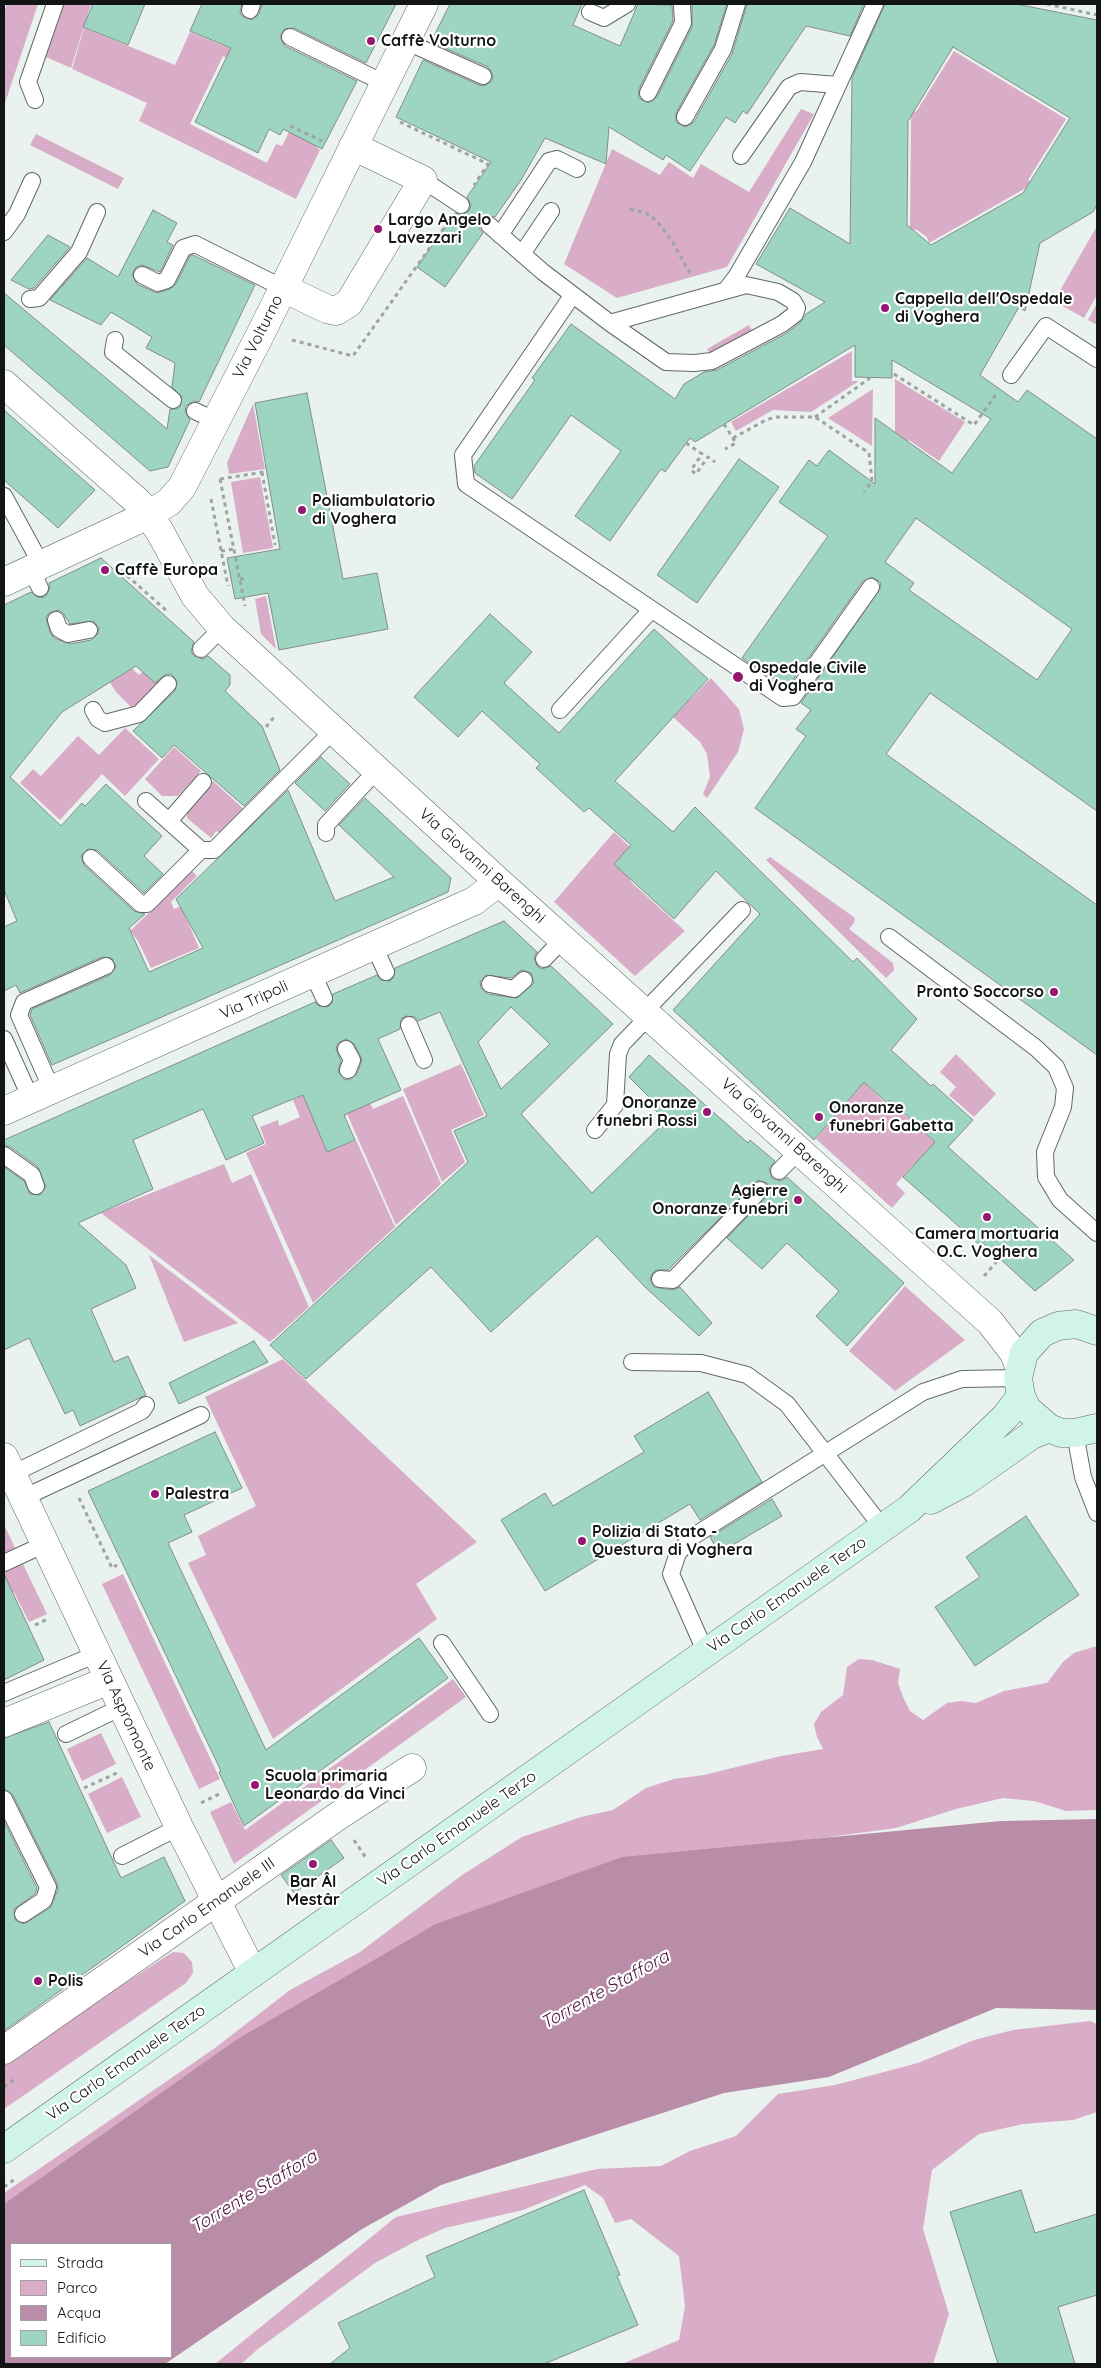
<!DOCTYPE html>
<meta charset="utf-8">
<style>
body{margin:0}
#map{position:relative;width:1101px;height:2368px;overflow:hidden;background:#e9f2ee;font-family:Quicksand,sans-serif}
canvas{display:block}
.frame{position:absolute;inset:0;border:5px solid #121514;pointer-events:none}
.legend{position:absolute;left:10px;top:2243px;width:162px;height:115px;box-sizing:border-box;background:#fff;border:1px solid #a0a1a1;margin:0;padding:6px 9px;list-style:none;font-size:15px;color:#121514}
.legend li{display:flex;align-items:center;gap:10px;height:25px}
.legend b{width:25px;border:1px solid #a0a1a1}
</style>
<div id="map">
<canvas width="1101" height="2368"></canvas>
<div class="frame"></div>
<ul class="legend">
<li><b style="height:6px;background:#d0f4e9"></b>Strada</li>
<li><b style="height:14px;background:#d9adc7"></b>Parco</li>
<li><b style="height:14px;background:#b98da7"></b>Acqua</li>
<li><b style="height:14px;background:#9ed5c1"></b>Edificio</li>
</ul>
</div>
<script>
const context = document.querySelector('canvas').getContext('2d');
context.lineJoin = 'round';
function paint(path, color) { context.fillStyle = color; context.fill(path, 'evenodd'); }
const toPath = rows => new Path2D(rows.map(r => 'M' + r).join(''));
function stroke(path, color, width, dash) { context.strokeStyle = color; context.lineWidth = width; context.lineCap = dash ? 'butt' : 'round'; context.setLineDash(dash || []); context.stroke(path); }
function label(font, color, halo, rows, align = 'center') {
  context.font = font + ' Quicksand,sans-serif'; context.lineWidth = 4.5; context.setLineDash([]); context.textBaseline = 'middle'; context.strokeStyle = halo; context.fillStyle = color; for (const [text, x, y, turn = 0] of rows) {
    context.save(); context.translate(x, y); context.rotate((+turn || 0) * Math.PI / 180); context.textAlign = isNaN(turn) ? turn : align; if (halo) context.strokeText(text, 0, 0); context.fillText(text, 0, 0); context.restore();
  }
}
paint(toPath([
 [7,4,38,4,4,106,4,12],
 [61,4,91,4,71,68,46,57,63,5],
 [84,28,175,65,190,32,268,64,306,97,223,56,190,124,267,163,276,144,282,146,290,130,317,144,316,147,320,150,296,199,139,121,147,103,72,69],
 [954,51,1066,119,1028,180,1033,184,929,243,927,237,917,230,910,229,911,109,916,112],
 [801,109,814,114,727,267,617,298,564,264,612,149,660,175,669,162,693,178,701,164,749,192],
 [36,134,124,178,118,189,30,145],
 [1097,226,1097,295,1084,318,1054,301],
 [1097,303,1097,325,1088,320],
 [749,325,754,335,712,358,707,349],
 [852,351,852,381,859,381,811,412,773,410,736,431,731,422],
 [895,379,965,422,939,461,909,440,895,458],
 [873,389,872,446,828,418],
 [253,404,265,469,229,474,227,463],
 [260,477,273,548,243,553,231,482],
 [266,596,276,649,261,634,255,599],
 [123,660,139,675,146,669,159,682,133,709,116,692,104,673],
 [711,678,739,709,744,729,738,752,707,798,703,794,710,777,707,754,700,742,673,717],
 [125,728,159,759,125,796,102,774,60,820,20,783,33,769,41,776,78,736,99,755],
 [174,747,201,771,178,796,162,796,145,779],
 [213,781,247,812,220,833,216,831,211,838,187,818,187,810],
 [614,832,645,861,630,881,685,931,635,976,554,902],
 [770,857,855,918,854,923,849,929,893,963,894,970,886,978,766,860],
 [192,871,197,876,171,902,174,909,181,906,199,948,151,968,138,941,130,931],
 [956,1054,996,1094,974,1117,949,1095,956,1087,940,1072],
 [461,1064,484,1115,451,1130,465,1162,442,1182,403,1089],
 [360,1082,373,1109,403,1096,441,1184,396,1225,337,1091],
 [864,1082,887,1105,890,1102,944,1150,924,1172,914,1164,896,1184,905,1193,892,1208,816,1139],
 [308,1093,335,1093,346,1116,317,1129,327,1152,356,1140,395,1227,313,1303,246,1153,266,1144,260,1127,278,1120,279,1126,300,1117,293,1100],
 [224,1164,232,1183,251,1174,309,1307,270,1342,101,1213],
 [149,1255,238,1323,184,1342],
 [905,1286,965,1340,895,1391,849,1351],
 [283,1359,477,1542,416,1584,437,1619,273,1739,188,1563,206,1555,198,1536,256,1506,205,1397],
 [4,1524,15,1548,4,1553],
 [23,1564,47,1614,29,1622,14,1592,4,1597,4,1573],
 [123,1574,220,1779,199,1789,102,1584],
 [1097,1646,1097,1810,1066,1811,1034,1801,1003,1798,956,1809,896,1828,777,1844,11,2244,4,2251,4,2193,215,2048,290,1990,360,1952,462,1875,522,1837,581,1817,613,1810,646,1788,674,1779,704,1775,781,1756,823,1749,817,1737,814,1724,821,1712,843,1695,847,1667,859,1659,872,1660,900,1669,898,1683,903,1697,910,1711,923,1720,947,1703,961,1701,976,1703,1004,1691,1047,1683,1063,1662,1074,1653],
 [453,1679,466,1697,234,1864,210,1812,231,1802,245,1830],
 [101,1733,116,1764,82,1781,67,1749],
 [122,1777,141,1817,107,1833,88,1794],
 [173,1952,184,1953,192,1962,193,1973,186,1983,4,2109,4,2061],
 [1090,2021,1097,2024,1097,2112,1073,2120,1023,2124,979,2134,932,2170,923,2229,949,2314,933,2364,622,2364,679,2340,685,2306,679,2256,631,2219,615,2223,603,2198,585,2185,523,2210,445,2228,418,2240,375,2263,258,2349,241,2364,215,2364,396,2217,597,2169,661,2166,690,2151,736,2136,778,2094,835,2085,918,2063,974,2040,1013,2030]
]), '#d9adc7');
paint(toPath([
 [1097,1819,1097,2010,996,2008,829,2077,724,2093,441,2185,362,2229,165,2364,4,2364,4,2204,236,2040,436,1924,622,1857,1001,1821],
 [11,2244,171,2244,171,2357,11,2357]
]), '#b98da7');
const building = toPath([
 [93,4,145,4,128,45,83,27,93,4],
 [202,4,242,4,240,12,242,16,252,20,259,14,262,4,396,4,366,63,294,28,284,29,280,37,285,46,357,81,322,149,283,129,280,135,269,129,258,153,195,122,231,48,190,31,202,4],
 [450,4,582,4,573,25,620,46,638,4,672,5,673,21,639,89,639,98,648,103,657,97,692,27,692,4,727,4,714,45,676,113,676,122,685,127,694,122,732,54,747,4,864,4,850,36,806,26,747,114,743,111,735,123,726,117,690,171,666,155,663,160,609,127,606,164,545,138,521,180,495,217,486,215,481,219,479,228,483,233,445,287,417,267,455,213,461,215,469,211,471,205,467,197,491,162,396,117,423,60,479,85,484,86,492,81,493,75,488,67,431,42,450,4],
 [885,4,1016,4,1097,20,1097,205,1093,212,1040,243,1025,311,1019,307,980,375,1018,402,1027,390,1097,439,1097,811,930,693,886,754,1097,905,1097,1055,755,808,806,736,796,729,811,710,801,703,881,587,880,582,872,577,863,581,787,688,742,658,828,536,779,502,809,460,817,466,829,450,875,484,875,418,952,473,991,419,892,360,892,378,855,377,855,345,695,442,690,438,665,472,661,469,610,541,575,516,621,451,571,415,512,499,475,473,474,466,535,380,532,378,571,324,675,399,684,384,704,372,717,370,787,333,801,322,806,314,825,302,756,264,790,208,850,244,852,78,885,4],
 [953,47,1070,118,1023,193,931,245,907,225,908,121,953,47],
 [916,518,1072,629,1037,680,909,590,914,583,885,562,916,518],
 [153,210,177,223,167,242,173,245,160,272,142,265,136,267,132,275,137,284,157,293,170,289,176,284,190,256,193,255,255,285,199,402,194,401,186,406,185,412,190,420,168,467,150,471,4,345,4,293,167,429,170,409,176,409,180,407,182,397,172,387,175,363,146,348,152,337,111,312,101,325,50,300,87,258,118,277,153,210],
 [48,235,70,247,34,288,29,289,11,280,48,235],
 [307,393,343,579,377,573,388,629,279,650,268,593,235,599,227,558,280,549,255,403,307,393],
 [4,410,95,490,58,528,4,480,4,410],
 [739,459,779,487,697,603,657,575,739,459],
 [101,558,194,642,191,651,194,656,203,659,208,656,230,675,230,685,225,691,262,726,280,770,244,806,174,745,162,758,133,731,175,691,177,681,171,674,166,674,155,683,136,666,62,712,10,777,61,826,82,803,85,806,106,784,162,836,144,856,163,874,144,893,97,850,88,849,81,856,84,865,134,911,145,914,129,928,149,972,203,948,176,899,288,790,335,901,394,877,339,825,365,798,451,878,448,892,52,1065,30,1015,32,1009,110,975,116,967,112,958,102,957,20,993,16,985,4,991,4,927,17,921,4,890,4,605,31,592,39,598,45,597,50,589,49,583,101,558],
 [58,610,63,613,70,624,93,621,99,628,98,634,91,640,70,644,54,638,50,632,46,618,49,613,58,610],
 [490,614,532,652,504,683,559,733,654,629,708,679,615,781,673,832,695,807,853,962,857,958,917,1019,891,1050,931,1086,933,1084,973,1120,948,1147,1074,1260,1035,1291,983,1243,981,1246,903,1177,935,1142,890,1100,887,1103,864,1082,814,1140,673,1010,760,914,716,871,674,919,614,864,631,845,589,808,584,812,536,768,540,764,482,711,458,737,414,697,490,614],
 [321,757,350,784,325,811,295,783,321,757],
 [504,921,537,952,534,957,537,966,542,969,551,966,613,1024,521,1114,592,1193,666,1121,653,1108,656,1104,629,1077,649,1055,748,1143,750,1140,775,1161,769,1169,772,1178,781,1181,787,1177,904,1283,847,1346,816,1316,839,1291,787,1243,762,1269,727,1238,770,1193,767,1183,758,1180,668,1270,656,1270,652,1274,650,1279,654,1287,672,1290,680,1287,712,1323,699,1336,645,1287,597,1236,491,1332,431,1267,306,1379,270,1345,468,1162,454,1131,487,1116,440,1012,418,1021,415,1017,406,1016,401,1019,400,1029,378,1039,401,1090,344,1115,355,1140,327,1152,303,1095,252,1116,264,1143,226,1160,203,1109,133,1140,153,1189,78,1223,126,1265,136,1288,91,1309,114,1362,128,1356,146,1395,80,1426,73,1410,65,1414,29,1338,4,1350,4,1167,24,1181,30,1194,40,1195,46,1187,38,1167,10,1147,4,1145,4,1140,315,1002,319,1006,328,1007,332,1003,333,994,377,975,381,980,390,981,394,977,395,968,504,921],
 [522,970,531,973,534,983,517,998,488,994,481,988,480,982,486,975,511,978,522,970],
 [511,1007,550,1044,501,1089,478,1042,511,1007],
 [346,1039,354,1044,362,1059,357,1074,349,1080,344,1079,338,1072,341,1061,336,1049,338,1043,346,1039],
 [254,1341,268,1362,179,1404,169,1383,254,1341],
 [708,1392,762,1482,700,1520,690,1504,545,1591,501,1520,545,1493,553,1506,644,1452,634,1436,708,1392],
 [215,1432,242,1488,184,1515,192,1532,168,1543,266,1750,419,1638,448,1678,244,1826,219,1772,221,1771,88,1491,215,1432],
 [772,1499,782,1516,719,1553,710,1537,772,1499],
 [1026,1516,1079,1595,975,1666,935,1607,980,1577,966,1557,1026,1516],
 [4,1574,44,1660,4,1680,4,1574],
 [49,1722,121,1878,164,1857,185,1901,4,2031,4,1821,37,1888,35,1894,14,1909,15,1920,24,1924,50,1908,58,1889,57,1883,13,1795,4,1789,4,1738,49,1722],
 [331,1840,344,1858,294,1893,281,1875,331,1840],
 [584,2190,620,2275,617,2276,638,2325,544,2364,330,2364,350,2348,338,2323,435,2277,426,2256,584,2190],
 [1021,2190,1035,2233,1097,2214,1097,2295,1058,2307,1075,2364,998,2364,950,2212,1021,2190]
]);
paint(building, '#9ed5c1');
stroke(building, '#848c89', 1);
const lane = toPath([
 [250,10,252,4],
 [590,12,604,18,627,4],
 [290,37,384,83],
 [405,41,483,76],
 [648,93,683,23,682,4],
 [35,100,28,82,55,4],
 [685,117,723,49,737,4],
 [741,156,789,87,800,82,838,85],
 [423,180,461,205],
 [489,225,543,272,610,323,746,285,778,292,793,301,797,308,795,314,782,324,712,361,694,363,666,362,610,323],
 [4,232,17,214,32,181],
 [500,235,549,161,557,159,577,169],
 [522,254,551,211],
 [142,275,158,283,167,280,183,248,195,244,283,288],
 [726,290,736,277,803,162,875,4],
 [572,296,463,455,466,484,783,698,793,697,871,587],
 [30,299,39,298,79,252,97,212],
 [115,340,113,352,173,400],
 [1011,375,1046,326,1097,359],
 [195,411,216,421],
 [4,496,41,564],
 [31,569,40,588],
 [56,620,59,629,68,634,89,630],
 [201,649,222,628],
 [93,710,98,719,105,723,139,714,168,684],
 [560,710,651,610],
 [146,801,201,850,214,850,333,731],
 [169,821,203,782],
 [326,833,326,825,377,770],
 [91,858,141,904,147,904,201,850],
 [889,937,1036,1048,1056,1067,1065,1088,1063,1107,1045,1152,1046,1177,1060,1200,1097,1233],
 [374,946,386,972],
 [544,959,563,939],
 [313,974,324,998],
 [490,984,514,989,524,980],
 [644,1012,742,910],
 [409,1025,424,1060],
 [4,1039,31,1099],
 [346,1049,352,1060,348,1070],
 [52,1090,19,1015,24,1002,106,966],
 [595,1130,615,1105,618,1054,622,1044,649,1016],
 [4,1155,32,1175,36,1186],
 [779,1171,800,1150],
 [660,1279,673,1280,760,1190],
 [632,1362,701,1363,747,1375,787,1404,882,1527],
 [1075,1433,1083,1477,1097,1513],
 [12,1474,142,1411,146,1405],
 [23,1498,201,1415],
 [4,1563,45,1544],
 [442,1643,490,1714],
 [706,1653,671,1574,678,1553,692,1537,923,1392,962,1379,1018,1378],
 [4,1693,97,1654],
 [66,1734,122,1707],
 [4,1799,48,1887,44,1900,23,1914],
 [122,1856,179,1827]
]);
const street = toPath([
 [283,288,327,309,336,311,349,303,423,180,353,146],
 [4,384,138,502,159,530,195,596,222,628,499,882,990,1322,1014,1353,1019,1366],
 [4,582,148,515,169,502,182,487,260,335,424,4],
 [4,1111,474,901,499,882],
 [4,1457,179,1827,253,1973],
 [4,1723,109,1680],
 [4,2050,338,1816,412,1768]
]);
const secondary = toPath([
 [1097,1331,1076,1324,1058,1326,1042,1333,1024,1353,1018,1378,1021,1396,1027,1409,1049,1428,1061,1433,1075,1433,1097,1428],
 [931,1500,965,1482,1032,1435,1049,1428],
 [4,2149,909,1509,1006,1416,1021,1396]
]);
stroke(lane, '#616966', 18);
stroke(street, '#616966', 29);
stroke(secondary, '#616966', 29);
stroke(toPath([
 [1047,4,1097,15],
 [400,122,488,164,474,185],
 [290,126,322,141],
 [630,209,646,213,656,220,672,241,691,275],
 [292,340,353,356,446,225],
 [894,374,974,425,997,393],
 [815,417,870,378],
 [724,424,736,443,725,449],
 [733,438,766,420,776,417,815,417,869,453,872,481,864,492],
 [686,443,702,454,691,470,696,474,708,457,715,462],
 [262,472,275,545],
 [220,479,245,606],
 [220,479,264,472],
 [211,499,228,586],
 [221,551,234,549],
 [115,565,168,612],
 [240,579,247,578],
 [266,727,275,716],
 [984,1276,1005,1252],
 [79,1498,112,1568,117,1565],
 [35,1625,48,1619],
 [84,1788,119,1772],
 [201,1803,221,1793],
 [354,1840,366,1858],
 [4,2087,15,2079],
 [4,2187,15,2179]
]), '#9da4a1', 3, [4, 4]);
stroke(lane, '#fff', 16);
stroke(street, '#fff', 28);
stroke(secondary, '#d0f4e9', 28);
for (const [x, y, r, color] of [
 [371,41,5,"#951771"],
 [378,229,5,"#951771"],
 [885,308,5,"#951771"],
 [302,510,5,"#951771"],
 [105,570,5,"#951771"],
 [738,677,6,"#951771"],
 [1054,992,5,"#951771"],
 [707,1112,5,"#951771"],
 [819,1117,5,"#951771"],
 [798,1200,5,"#951771"],
 [987,1217,5,"#951771"],
 [155,1494,5,"#951771"],
 [582,1541,5,"#951771"],
 [255,1785,5,"#951771"],
 [313,1864,5,"#951771"],
 [38,1981,5,"#951771"]
]) { const dot = new Path2D(); dot.arc(x, y, r, 0, 2 * Math.PI); context.fillStyle = color; context.fill(dot); stroke(dot, '#fff', 2); }
label('bold 16px', '#121514', '#fff', [
 ["Caffè Volturno",381,41],
 ["Largo Angelo",388,220],
 ["Lavezzari",388,238],
 ["Cappella dell'Ospedale",895,299],
 ["di Voghera",895,317],
 ["Poliambulatorio",312,501],
 ["di Voghera",312,519],
 ["Caffè Europa",115,570],
 ["Ospedale Civile",749,668],
 ["di Voghera",749,686],
 ["Pronto Soccorso",1044,992,"right"],
 ["Onoranze",697,1103,"right"],
 ["funebri Rossi",697,1121,"right"],
 ["Onoranze",829,1108],
 ["funebri Gabetta",829,1126],
 ["Agierre",788,1191,"right"],
 ["Onoranze funebri",788,1209,"right"],
 ["Camera mortuaria",987,1234,"center"],
 ["O.C. Voghera",987,1252,"center"],
 ["Palestra",165,1494],
 ["Polizia di Stato -",592,1532],
 ["Questura di Voghera",592,1550],
 ["Scuola primaria",265,1776],
 ["Leonardo da Vinci",265,1794],
 ["Bar Âl",313,1882,"center"],
 ["Mestâr",313,1900,"center"],
 ["Polis",48,1981]
], 'left');
label('16px', '#121514', '#fff', [
 ["Via Volturno",258,337,-63],
 ["Via Giovanni Barenghi",482,866,42],
 ["Via Tripoli",254,1000,-24],
 ["Via Giovanni Barenghi",784,1136,42],
 ["Via Carlo Emanuele Terzo",787,1595,-35],
 ["Via Aspromonte",126,1716,65],
 ["Via Carlo Emanuele Terzo",457,1829,-35],
 ["Via Carlo Emanuele III",207,1908,-35],
 ["Via Carlo Emanuele Terzo",126,2063,-35]
]);
label('italic 18px', '#4a1438', '#fff', [
 ["Torrente Staffora",605,1990,-29],
 ["Torrente Staffora",254,2192,-31]
]);
</script>
